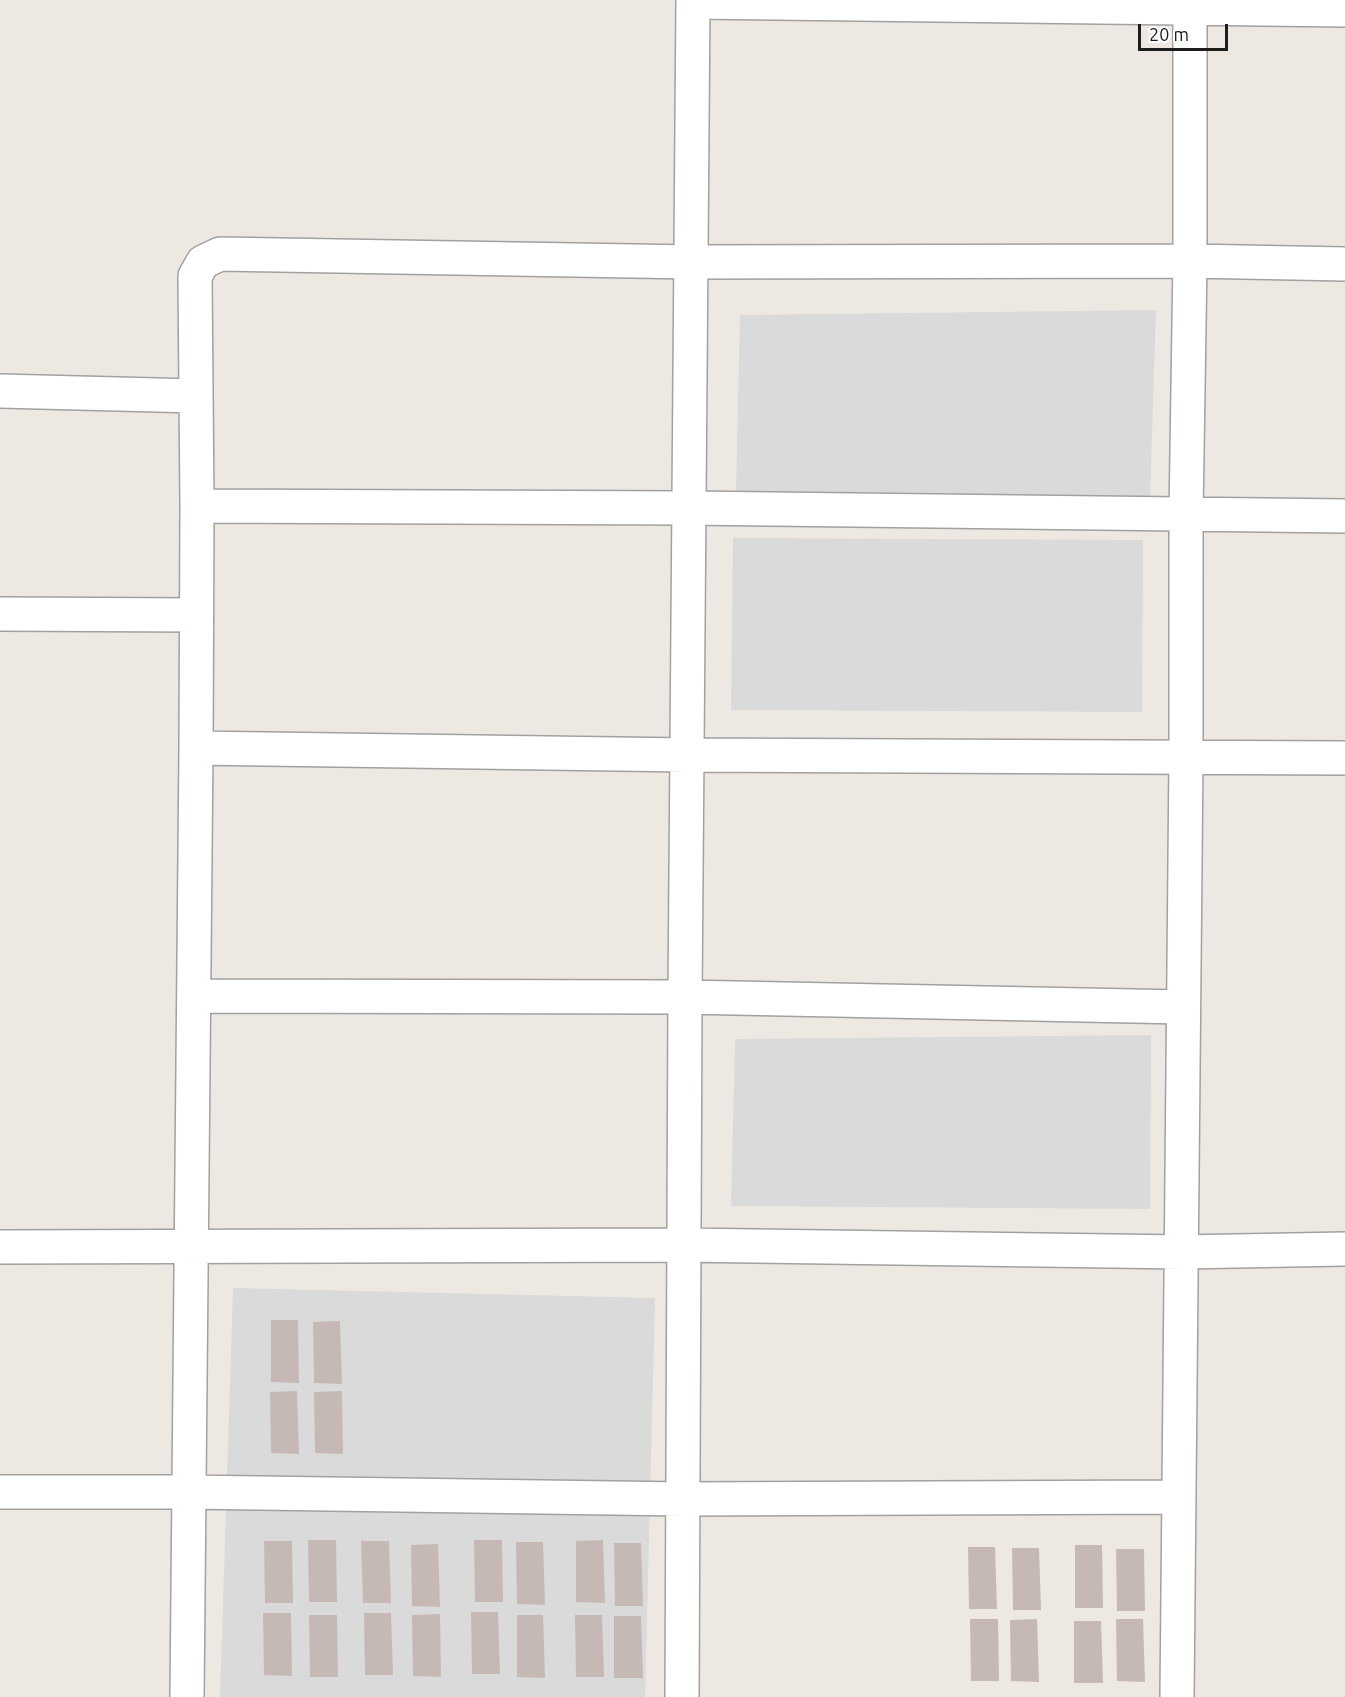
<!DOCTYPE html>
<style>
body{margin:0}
#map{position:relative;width:1345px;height:1697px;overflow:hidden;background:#eee8e2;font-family:Ubuntu,sans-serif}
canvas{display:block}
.scale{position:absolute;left:1138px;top:24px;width:90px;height:27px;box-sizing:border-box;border:3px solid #1d1d1d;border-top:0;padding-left:8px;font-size:18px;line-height:21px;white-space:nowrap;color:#1d1d1d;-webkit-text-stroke:4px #fff;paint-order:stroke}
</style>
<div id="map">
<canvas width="1345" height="1697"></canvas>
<div class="scale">20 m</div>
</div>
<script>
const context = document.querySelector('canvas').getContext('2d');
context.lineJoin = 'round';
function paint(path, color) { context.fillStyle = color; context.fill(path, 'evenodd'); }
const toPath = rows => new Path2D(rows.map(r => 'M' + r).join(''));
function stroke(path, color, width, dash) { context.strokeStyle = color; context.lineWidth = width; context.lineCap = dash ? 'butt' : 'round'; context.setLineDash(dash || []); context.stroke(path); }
paint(toPath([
 [1156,310,1150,498,736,492,740,315],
 [733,538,1143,540,1142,712,731,710],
 [1151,1035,1150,1209,731,1206,735,1039],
 [233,1288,655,1298,645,1697,220,1697]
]), '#dbdada');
paint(toPath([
 [271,1320,298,1320,299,1383,271,1382],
 [340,1321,342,1384,314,1383,313,1322],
 [297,1391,299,1454,271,1453,270,1392],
 [342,1391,343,1454,315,1453,314,1392],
 [308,1540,336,1540,337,1602,309,1602],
 [474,1540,502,1540,503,1602,475,1602],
 [603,1540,605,1603,576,1602,576,1541],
 [264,1541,292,1541,293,1603,265,1603],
 [361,1541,389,1541,391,1603,363,1603],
 [516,1542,543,1542,545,1605,517,1604],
 [614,1543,641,1543,643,1606,615,1606],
 [438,1544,440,1607,412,1606,411,1545],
 [1075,1545,1102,1545,1103,1608,1075,1608],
 [968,1547,995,1547,997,1609,969,1609],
 [1012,1548,1039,1548,1041,1610,1013,1610],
 [1116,1549,1144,1549,1145,1611,1117,1611],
 [471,1612,498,1612,500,1674,472,1674],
 [263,1613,291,1613,292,1676,264,1675],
 [364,1613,391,1613,393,1675,365,1675],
 [440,1614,441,1677,413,1676,412,1615],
 [309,1615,337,1615,338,1677,310,1677],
 [517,1615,543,1615,545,1678,517,1677],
 [575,1615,602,1615,604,1677,576,1677],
 [614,1616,641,1616,643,1678,614,1678],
 [970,1619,998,1619,999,1681,971,1681],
 [1037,1619,1039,1682,1011,1681,1010,1620],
 [1116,1619,1143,1619,1145,1682,1117,1681],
 [1074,1621,1101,1621,1103,1683,1074,1683]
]), '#c6b9b5');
const minor = toPath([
 [693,2,1345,10],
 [0,391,196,396],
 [197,506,689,508,1345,516],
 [0,614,196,615],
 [196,748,687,755,1345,758],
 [194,996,685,997,1183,1007],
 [0,1247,684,1245,1182,1252,1345,1249],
 [0,1492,188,1492,683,1499,1179,1497],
 [187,1697,196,748,197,506,195,276,203,262,220,254,692,262,1190,261,1345,264],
 [682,1697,685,997,693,0],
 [1177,1697,1186,757,1186,515,1190,261,1190,0]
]);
stroke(minor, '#a1a1a1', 36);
stroke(minor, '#fff', 33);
</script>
